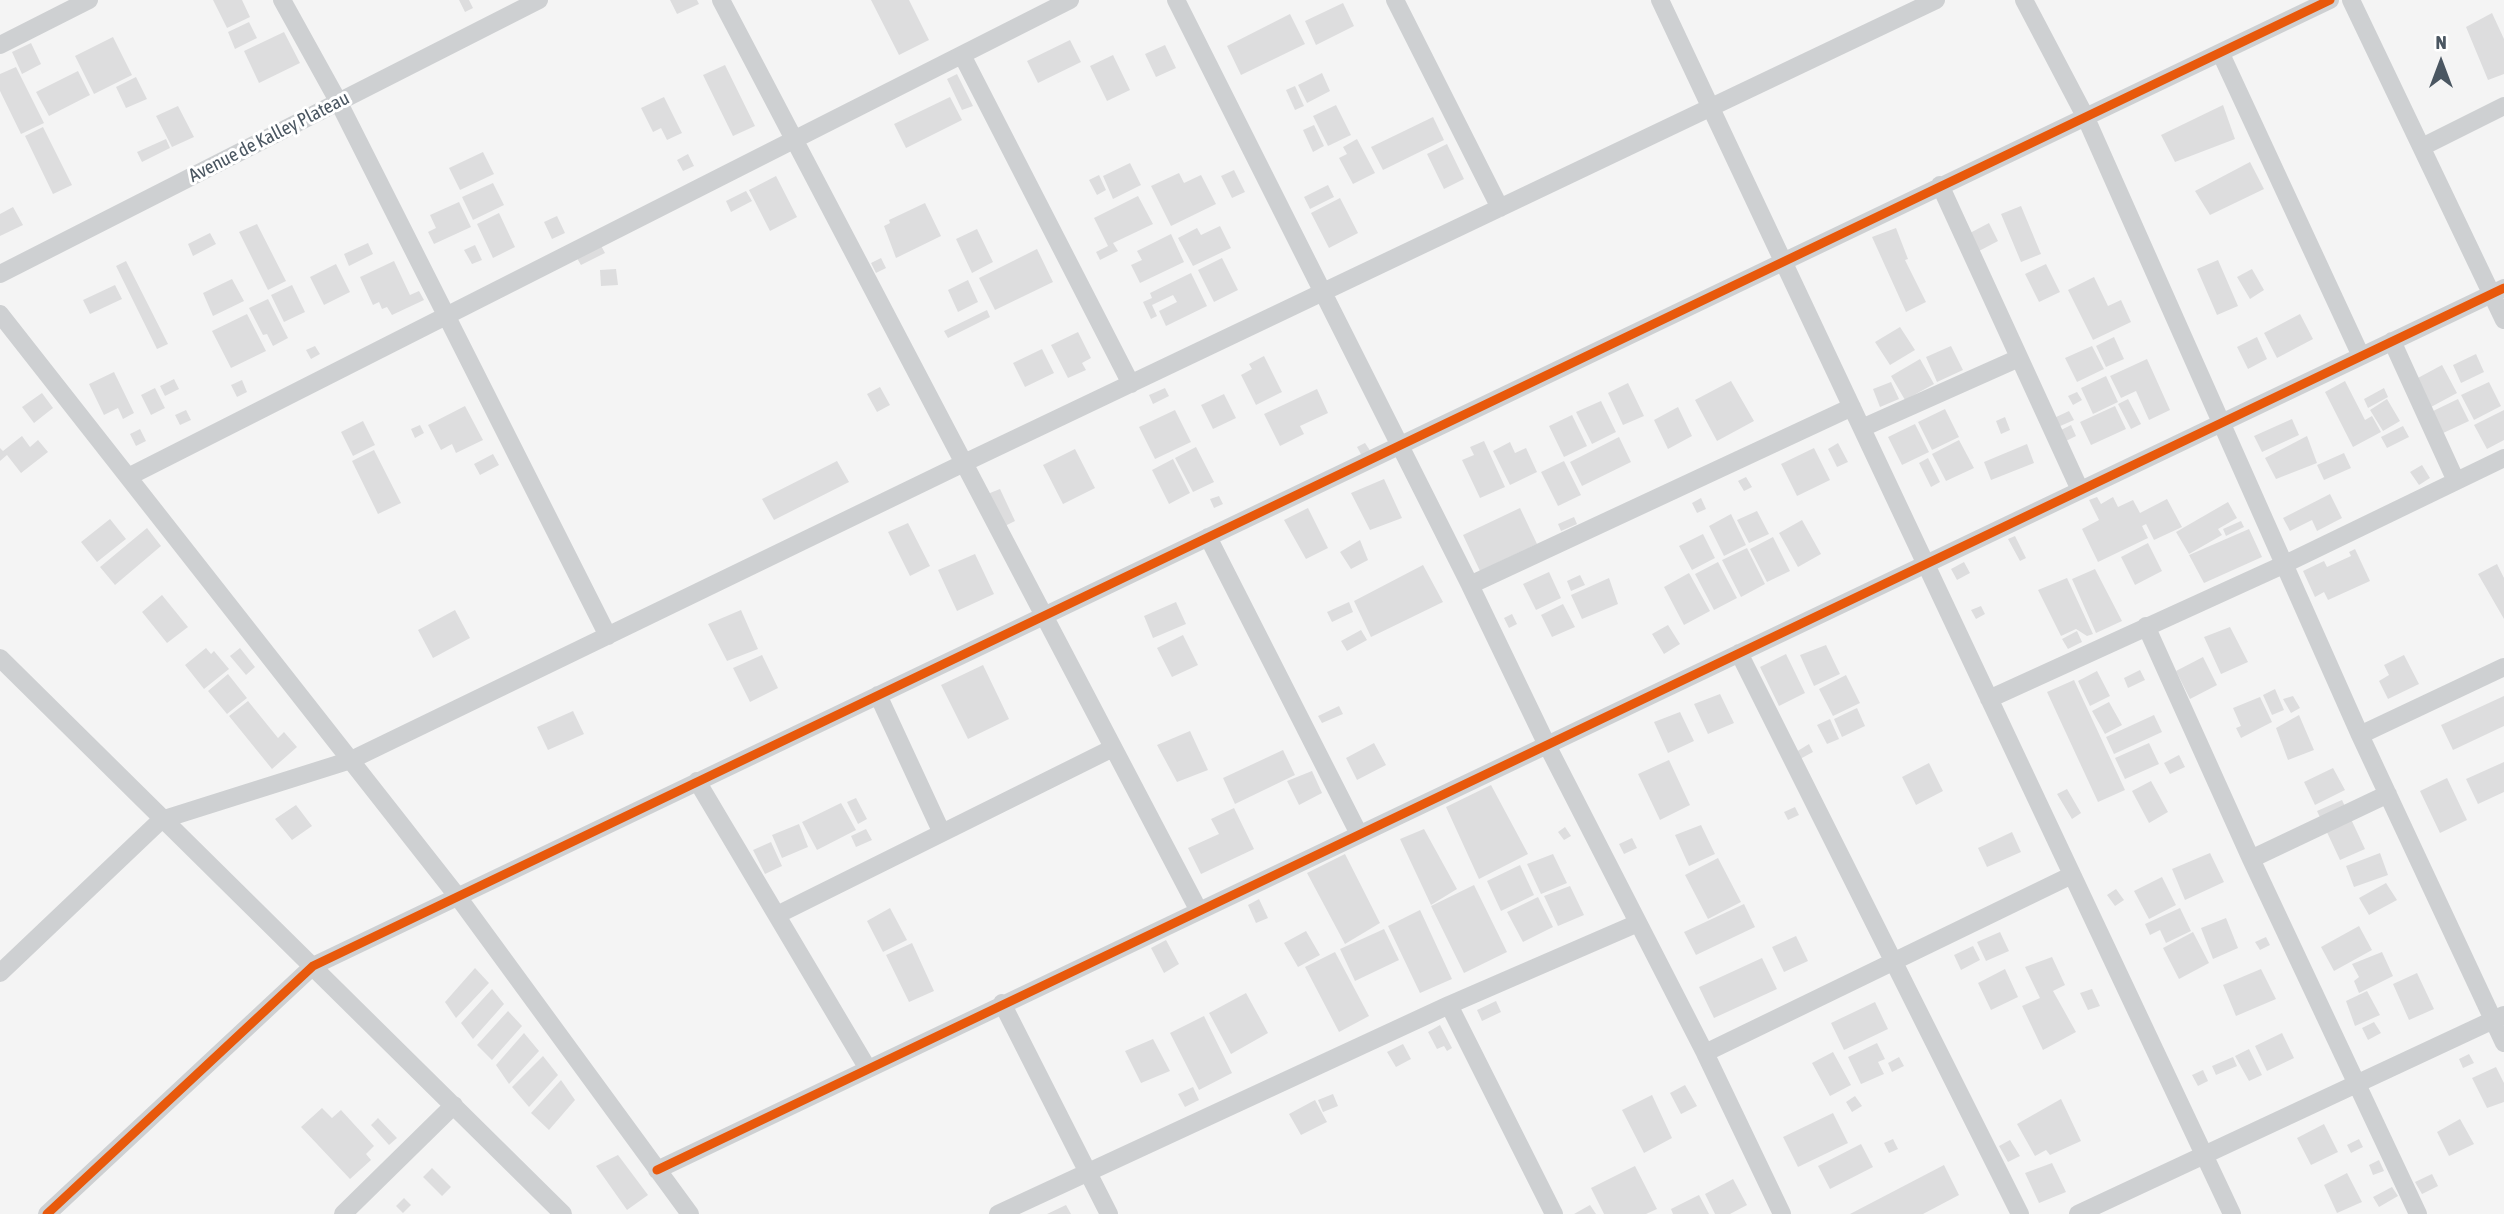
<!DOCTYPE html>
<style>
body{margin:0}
#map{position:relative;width:2504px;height:1214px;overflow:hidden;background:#f4f4f4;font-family:"Asap Condensed",sans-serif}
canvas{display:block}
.north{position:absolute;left:2406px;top:28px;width:70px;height:70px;-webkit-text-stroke:5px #fff;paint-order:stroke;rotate:0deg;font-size:19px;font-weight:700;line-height:28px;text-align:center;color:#4a5661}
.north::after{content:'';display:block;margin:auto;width:24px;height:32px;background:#4a5661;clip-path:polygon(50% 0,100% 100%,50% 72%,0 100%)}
</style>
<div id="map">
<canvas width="2504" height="1214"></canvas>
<div class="north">N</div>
</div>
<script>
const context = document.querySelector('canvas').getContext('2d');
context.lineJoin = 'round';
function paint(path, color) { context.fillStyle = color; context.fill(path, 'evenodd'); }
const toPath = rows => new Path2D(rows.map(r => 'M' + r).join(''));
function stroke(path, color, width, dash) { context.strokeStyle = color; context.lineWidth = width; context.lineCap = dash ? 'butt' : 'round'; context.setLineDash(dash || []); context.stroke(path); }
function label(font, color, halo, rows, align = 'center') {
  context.font = font + ' "Asap Condensed",sans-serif'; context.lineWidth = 6; context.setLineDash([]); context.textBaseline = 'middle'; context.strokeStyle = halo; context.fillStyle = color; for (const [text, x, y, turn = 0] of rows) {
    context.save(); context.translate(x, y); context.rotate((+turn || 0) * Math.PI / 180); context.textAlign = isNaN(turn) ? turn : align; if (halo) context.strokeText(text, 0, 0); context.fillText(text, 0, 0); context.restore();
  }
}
paint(toPath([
 [213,0,242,0,250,17,227,28],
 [459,0,469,0,473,8,465,12],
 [670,0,697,0,699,4,677,14],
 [871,0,909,0,929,40,899,55],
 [1343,3,1354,26,1316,45,1305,21],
 [2492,13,2504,39,2504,74,2488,80,2466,27],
 [1290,14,1305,44,1241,75,1227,46],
 [249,22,257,38,235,49,228,32],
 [284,32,300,63,259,83,244,51],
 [113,37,132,75,94,94,75,56],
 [1070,40,1081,62,1038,83,1027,61],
 [31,43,41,64,22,74,12,52],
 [1165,45,1176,68,1156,77,1145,54],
 [1113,55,1130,90,1107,101,1090,66],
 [725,65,755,126,733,136,703,75],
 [16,67,44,123,21,134,0,91,0,74],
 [78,71,90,95,49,116,36,92],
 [1322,73,1330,91,1307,103,1298,85],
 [957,74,973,106,962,110,947,79],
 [136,77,147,99,126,108,116,87],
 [1295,86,1304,106,1295,110,1286,90],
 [664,97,682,133,667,140,661,128,653,132,641,108],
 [950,97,962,120,906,148,894,124],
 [1336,105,1351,135,1328,146,1313,116],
 [2223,105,2235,139,2175,162,2161,135],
 [178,106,194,137,172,147,156,116],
 [1433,117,1444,140,1383,170,1371,147],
 [1314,125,1324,146,1313,152,1303,130],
 [43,127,72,185,53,194,25,136],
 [166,139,170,148,142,162,137,152],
 [1357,139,1375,173,1353,184,1339,158,1347,154,1343,147],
 [1447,144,1464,179,1444,189,1427,154],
 [483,152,494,174,460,190,449,168],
 [688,154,694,166,683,171,677,160],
 [2250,162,2264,189,2210,215,2195,191],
 [1130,163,1141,185,1113,199,1103,176],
 [1234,170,1245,192,1232,198,1221,176],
 [1179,173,1184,183,1201,175,1216,204,1171,226,1151,186],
 [1099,175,1106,190,1097,195,1089,180],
 [776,176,797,217,770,231,749,190],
 [493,183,504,205,473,220,462,197],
 [1328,185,1334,197,1310,209,1304,197],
 [746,191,752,201,731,212,726,201],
 [1138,196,1153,224,1113,243,1118,251,1100,260,1096,252,1108,246,1094,218],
 [1340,198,1358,233,1329,248,1311,213],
 [459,202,471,227,434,244,428,232,436,228,430,215],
 [925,203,941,236,896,258,884,226,890,223,889,220],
 [2021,206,2041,254,2021,262,2001,214],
 [13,207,23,225,0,236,0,214],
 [499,213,515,247,493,258,477,224],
 [557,216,565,233,552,239,544,222],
 [1989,223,1998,241,1979,251,1970,233],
 [257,224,286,281,268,290,239,232],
 [1220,226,1231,248,1193,266,1178,238,1197,228,1201,235],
 [1896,228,1908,259,1905,260,1926,302,1906,312,1872,237],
 [977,229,993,262,972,273,956,239],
 [210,233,216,244,193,256,188,244],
 [1171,234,1184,262,1140,283,1131,265,1142,260,1137,251],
 [599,242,605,253,581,265,575,255],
 [368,243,373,254,349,266,344,254],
 [475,245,482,260,472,264,464,250],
 [1037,249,1053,282,995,310,979,278],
 [881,258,886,268,876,273,871,263],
 [1222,258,1238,290,1214,302,1198,270],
 [2218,260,2238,306,2217,315,2197,269],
 [126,261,168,344,157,349,116,266],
 [394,261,410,295,419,291,424,300,392,315,387,307,382,309,379,302,373,305,360,277],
 [336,264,350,292,324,305,310,277],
 [2046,264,2060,292,2039,302,2025,274],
 [616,269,618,285,601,286,600,270],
 [2252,269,2264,290,2250,299,2237,277],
 [1191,273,1207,306,1166,326,1159,311,1177,302,1173,295,1152,305,1157,316,1151,319,1143,302,1152,298,1150,293],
 [2094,277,2108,306,2121,300,2131,322,2093,340,2068,290],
 [232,279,244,301,213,316,203,293],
 [968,280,978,302,958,312,948,290],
 [115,285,122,299,90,314,83,300],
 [292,285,305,312,284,322,271,295],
 [268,299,288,338,273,346,267,334,263,335,249,308],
 [987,310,990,317,948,338,944,331],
 [247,314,266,351,231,368,212,331],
 [2300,314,2313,339,2277,358,2264,333],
 [1900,327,1915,350,1890,365,1875,342],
 [1078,332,1091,358,1082,363,1086,370,1068,378,1051,345],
 [2114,337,2124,359,2106,367,2096,346],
 [2257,337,2267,359,2248,369,2237,347],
 [315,346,320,354,311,359,306,350],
 [1951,346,1963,370,1937,382,1926,357],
 [2092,346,2104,369,2077,382,2065,358],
 [1042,349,1054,373,1025,387,1013,363],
 [2476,354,2484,372,2461,383,2453,365],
 [1264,356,1282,392,1256,405,1241,375,1252,369,1249,364],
 [1920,359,1934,384,1905,400,1891,376],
 [2147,359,2170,410,2149,420,2136,391,2121,398,2110,376],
 [2442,365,2457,393,2431,407,2416,379],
 [114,372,134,413,123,419,118,408,104,415,89,384],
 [2106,376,2118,402,2093,414,2081,388],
 [174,379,179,389,165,396,160,386],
 [242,380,247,392,237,397,231,385],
 [1731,381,1754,421,1717,441,1695,400],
 [2345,381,2365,420,2372,416,2381,432,2353,447,2325,392],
 [1891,382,1899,399,1880,407,1873,389],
 [2489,382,2501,406,2474,420,2461,395],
 [1628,383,1644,416,1623,425,1608,393],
 [880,387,890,405,877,412,867,394],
 [155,388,165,408,151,415,141,395],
 [1165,388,1169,396,1153,404,1149,395],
 [2384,388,2388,397,2368,408,2364,399],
 [1317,389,1328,413,1300,426,1304,434,1280,446,1264,414],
 [2077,392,2082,400,2073,405,2068,396],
 [42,393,53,408,34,423,22,407],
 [1224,394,1236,418,1213,429,1201,405],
 [2128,399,2141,424,2131,429,2118,404],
 [2387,399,2400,421,2383,431,2370,410],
 [2458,399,2469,421,2441,434,2431,412],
 [1601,401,1616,432,1592,444,1576,412],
 [465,406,483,440,456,453,452,444,441,450,428,425],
 [2115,406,2126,429,2091,445,2080,422],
 [1678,407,1692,436,1668,449,1654,420],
 [1945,409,1959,437,1932,450,1918,422],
 [186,410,191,420,180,425,175,415],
 [1175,410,1191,442,1155,459,1139,427],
 [2504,410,2504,440,2487,449,2474,425],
 [2069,411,2074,420,2058,427,2054,418],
 [1572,415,1587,446,1564,457,1549,426],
 [2005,417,2010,430,2001,434,1996,421],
 [2292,419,2299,435,2262,452,2254,436],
 [363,421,375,445,353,456,341,432],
 [1915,424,1929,452,1902,465,1888,437],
 [420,425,424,433,415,438,411,429],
 [2071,425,2076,436,2066,441,2061,430],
 [2403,426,2409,437,2387,448,2381,437],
 [140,429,146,441,136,446,130,434],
 [22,436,30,447,38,440,48,452,21,473,7,455,0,461,0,448,3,451],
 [2307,436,2317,463,2276,479,2265,458],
 [1619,437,1631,462,1582,486,1570,462],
 [1959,440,1974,468,1946,481,1932,454],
 [1484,441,1505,487,1480,498,1462,460,1474,455,1470,447],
 [1510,442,1515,453,1526,448,1537,472,1510,485,1493,451],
 [1365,443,1371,452,1362,456,1357,447],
 [1838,443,1848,462,1837,467,1828,449],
 [2027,444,2034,463,1991,480,1984,462],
 [1196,447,1214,482,1193,492,1175,458],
 [1814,448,1830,480,1797,496,1781,464],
 [1075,449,1095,488,1063,504,1043,465],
 [374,450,401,503,378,514,352,461],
 [2344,453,2351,468,2324,480,2317,465],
 [493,454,499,465,480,475,474,464],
 [1928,458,1940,482,1931,487,1919,463],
 [1173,459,1190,493,1169,504,1152,470],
 [837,461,849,482,774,520,762,499],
 [1564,461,1581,495,1558,506,1541,472],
 [2422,465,2430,478,2419,485,2410,472],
 [1746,477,1752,487,1744,491,1738,481],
 [1384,479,1402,518,1370,530,1351,493],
 [1000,489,1015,521,1001,528,985,495],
 [2330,494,2342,518,2317,531,2312,520,2290,531,2283,518],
 [1219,496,1223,504,1214,508,1210,499],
 [2097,497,2101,504,2113,497,2118,507,2133,500,2140,513,2167,499,2182,527,2154,540,2146,524,2142,526,2148,538,2098,562,2082,529,2099,520,2089,500],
 [1701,498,1706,509,1697,513,1692,503],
 [2228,502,2237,518,2218,529,2222,535,2189,554,2176,532],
 [1308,508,1328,548,1306,559,1284,520],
 [1520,508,1537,544,1480,571,1463,535],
 [1757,511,1769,534,1749,543,1737,520],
 [1731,514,1746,545,1724,556,1709,526],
 [1574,517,1577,524,1561,531,1558,524],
 [110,519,126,539,97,562,81,542],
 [1802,520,1821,554,1798,567,1779,533],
 [2241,521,2244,527,2226,536,2223,529],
 [908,523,930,566,910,576,888,532],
 [147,528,161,546,115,585,100,567],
 [2249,529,2262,557,2204,583,2189,555],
 [1703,534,1715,558,1692,570,1679,546],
 [2015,536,2026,558,2020,561,2008,539],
 [1773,537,1790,571,1767,582,1750,549],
 [1360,540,1368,560,1351,569,1340,552],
 [2148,543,2162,571,2135,585,2121,557],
 [1747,548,1765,584,1741,597,1722,560],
 [2355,549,2370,581,2328,600,2324,592,2315,597,2303,571,2324,561,2327,567,2351,556,2349,552],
 [975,554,994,594,957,611,938,570],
 [1718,562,1737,598,1714,610,1695,574],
 [1964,562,1970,573,1957,580,1951,569],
 [2497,564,2504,578,2504,619,2478,574],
 [1423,565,1443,602,1371,637,1354,601],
 [2095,569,2122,621,2096,633,2072,579],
 [1549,572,1561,598,1536,610,1523,584],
 [1689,573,1710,611,1684,625,1664,587],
 [1580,575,1585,585,1571,591,1567,581],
 [1609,578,1618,604,1582,619,1571,595],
 [2067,578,2093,634,2087,636,2076,629,2061,636,2038,590],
 [162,595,188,627,167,643,142,612],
 [1176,602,1186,624,1153,638,1144,616],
 [1349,602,1353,612,1332,622,1327,612],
 [1563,604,1575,627,1552,637,1541,615],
 [1981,606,1985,614,1976,619,1971,610],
 [455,610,470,638,433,658,418,630],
 [741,610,758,649,727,661,708,624],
 [1512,614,1517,624,1509,628,1504,618],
 [1668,625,1680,644,1664,654,1652,634],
 [2230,627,2248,662,2221,674,2204,637],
 [1361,630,1367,640,1347,651,1341,641],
 [2077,631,2082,642,2068,649,2062,639],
 [1183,635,1198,665,1172,677,1157,648],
 [1826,645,1840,674,1814,686,1800,655],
 [206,648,211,654,214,651,229,669,204,689,185,665],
 [240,648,255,667,246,675,230,656],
 [1786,654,1805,693,1779,706,1760,667],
 [762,655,778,688,750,702,733,668],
 [2404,655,2419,684,2388,699,2379,681,2389,675,2384,665],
 [2203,657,2217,685,2190,699,2176,671],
 [983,665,1009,719,968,739,941,685],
 [2140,670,2145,680,2128,688,2124,678],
 [2097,671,2110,696,2090,706,2078,681],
 [228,674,247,698,227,714,208,691],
 [1846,675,1860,703,1833,716,1819,689],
 [2074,680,2125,790,2098,802,2047,692],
 [2275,689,2284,710,2272,715,2263,695],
 [1720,694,1734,723,1708,734,1694,704],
 [2293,696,2300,708,2291,713,2283,699],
 [2504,696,2504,726,2453,750,2441,725],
 [2260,697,2272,722,2241,738,2236,728,2241,726,2233,708],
 [248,701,278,738,284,732,297,747,272,769,229,716],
 [2109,702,2122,725,2105,734,2092,711],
 [1339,706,1343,714,1322,723,1318,716],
 [1857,708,1865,726,1842,737,1834,719],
 [573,711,584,734,548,750,537,727],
 [1680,712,1694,741,1668,753,1654,722],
 [2154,715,2162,732,2114,754,2106,737],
 [2299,715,2314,750,2288,760,2276,728],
 [1830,719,1839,739,1827,744,1817,725],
 [1190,731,1208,770,1177,782,1157,745],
 [1374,743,1386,765,1357,780,1346,758],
 [2149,743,2159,764,2125,779,2115,758],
 [1809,744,1813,752,1800,759,1796,752],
 [1283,750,1295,775,1235,804,1223,778],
 [2179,755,2185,767,2170,774,2164,763],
 [1669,760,1690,805,1660,820,1638,774],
 [2504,762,2504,792,2478,804,2466,779],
 [1929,763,1943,791,1916,805,1902,777],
 [2333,768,2345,790,2315,805,2304,782],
 [1312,771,1322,793,1299,805,1287,781],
 [2447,778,2467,820,2440,833,2420,791],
 [2151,781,2168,812,2149,823,2132,791],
 [1491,785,1528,854,1479,879,1446,807],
 [2067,789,2081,813,2072,819,2057,794],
 [856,798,867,819,858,824,847,802],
 [2342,800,2365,849,2340,860,2317,811],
 [841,803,856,830,817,850,802,822],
 [296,805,312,826,292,840,275,819],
 [1795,807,1799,815,1788,820,1784,812],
 [1234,808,1254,849,1201,874,1188,848,1219,834,1211,819],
 [799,824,808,847,782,858,772,835],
 [1701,825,1715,854,1689,866,1675,835],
 [1565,827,1571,836,1564,840,1558,832],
 [866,829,872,840,856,847,851,836],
 [1424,829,1457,889,1431,905,1400,839],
 [2012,832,2021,852,1987,867,1978,848],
 [1632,838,1637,848,1624,854,1619,844],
 [771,842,782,866,765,874,753,850],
 [2210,853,2224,882,2185,900,2172,869],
 [2380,853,2388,875,2354,887,2346,866],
 [1345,854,1380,923,1345,944,1307,873],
 [1553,854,1567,883,1541,894,1527,864],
 [1718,858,1741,902,1708,919,1685,875],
 [1520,865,1534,895,1501,911,1487,881],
 [2162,877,2176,905,2149,919,2134,891],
 [2386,883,2397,900,2369,915,2359,898],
 [1474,885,1507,952,1464,973,1431,906],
 [1570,886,1584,915,1558,926,1544,896],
 [2116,889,2124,900,2115,906,2107,895],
 [1538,897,1553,927,1523,942,1507,912],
 [1259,899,1268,918,1256,923,1248,905],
 [1744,904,1755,927,1696,955,1684,932],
 [890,908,907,940,883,952,867,921],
 [2180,908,2191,931,2166,943,2160,930,2150,935,2145,924],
 [1420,910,1452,979,1420,993,1388,926],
 [2226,918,2238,948,2213,959,2201,928],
 [2359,926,2372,950,2334,971,2321,947],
 [1384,929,1399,960,1355,981,1340,949],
 [1306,931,1320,955,1298,967,1284,943],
 [2000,932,2009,951,1986,961,1977,942],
 [2193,932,2209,963,2179,979,2163,948],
 [1796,936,1808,961,1784,972,1772,947],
 [2266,937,2270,945,2260,950,2255,942],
 [1166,940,1179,964,1164,973,1151,948],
 [912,943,934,991,909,1002,886,955],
 [1973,946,1980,960,1961,970,1954,955],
 [1335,952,1369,1016,1339,1032,1305,967],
 [2382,952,2393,976,2359,993,2354,981,2359,977,2352,964],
 [2052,957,2065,985,2053,991,2076,1032,2043,1050,2022,1006,2040,998,2025,967],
 [1762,958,1777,989,1714,1018,1699,987],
 [475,968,489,983,456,1018,445,1002],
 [2005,969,2018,997,1991,1010,1978,983],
 [2261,969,2276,999,2236,1016,2223,985],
 [2417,973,2434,1009,2409,1020,2393,984],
 [492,989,504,1004,473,1039,461,1023],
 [2092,989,2100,1006,2088,1010,2080,993],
 [2367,991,2380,1015,2355,1026,2346,1001],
 [1246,993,1268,1033,1231,1054,1209,1013],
 [1496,1001,1501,1012,1482,1021,1477,1010],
 [1875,1002,1888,1029,1844,1050,1831,1023],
 [508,1011,522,1026,492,1060,477,1045],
 [1204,1016,1232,1073,1199,1090,1170,1033],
 [2374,1022,2381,1033,2368,1040,2362,1028],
 [1440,1025,1452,1048,1447,1051,1444,1046,1437,1049,1428,1032],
 [524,1033,539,1051,509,1084,496,1065],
 [2282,1033,2294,1058,2267,1071,2255,1046],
 [1153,1039,1170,1071,1141,1083,1125,1051],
 [1877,1043,1885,1059,1878,1062,1884,1074,1861,1084,1848,1057],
 [1403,1044,1411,1059,1396,1067,1387,1052],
 [2249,1049,2262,1075,2249,1081,2235,1056],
 [1833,1052,1851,1085,1830,1096,1812,1063],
 [2469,1054,2474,1063,2463,1068,2459,1059],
 [543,1056,558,1075,529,1107,512,1087],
 [1899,1057,1904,1066,1892,1072,1888,1063],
 [2233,1057,2237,1066,2216,1075,2212,1066],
 [2496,1067,2504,1083,2504,1102,2487,1108,2472,1078],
 [2203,1070,2208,1081,2198,1086,2192,1075],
 [561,1080,575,1100,549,1130,531,1113],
 [1685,1085,1697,1106,1681,1114,1670,1093],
 [1193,1087,1199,1100,1185,1107,1178,1094],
 [1333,1094,1338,1106,1323,1112,1318,1100],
 [1652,1095,1672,1138,1644,1153,1622,1110],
 [1855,1096,1862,1106,1852,1112,1846,1102],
 [2061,1099,2081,1141,2050,1155,2046,1150,2035,1156,2017,1124],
 [1315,1100,1327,1122,1301,1135,1289,1114],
 [322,1108,332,1118,341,1110,374,1146,366,1154,371,1160,350,1179,301,1127],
 [1833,1113,1848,1143,1798,1167,1783,1137],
 [378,1118,397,1138,389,1145,371,1125],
 [2460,1119,2474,1144,2449,1156,2437,1132],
 [2324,1124,2338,1152,2311,1165,2297,1138],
 [1893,1139,1898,1149,1889,1153,1884,1143],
 [2359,1139,2363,1147,2351,1153,2347,1145],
 [2010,1140,2020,1156,2008,1162,1999,1146],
 [1861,1144,1873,1167,1830,1189,1818,1166],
 [618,1155,648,1195,627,1210,596,1166],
 [2379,1160,2384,1171,2373,1175,2369,1165],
 [2052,1163,2066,1192,2039,1203,2025,1173],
 [1944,1165,1959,1195,1923,1214,1850,1214],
 [1635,1166,1657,1209,1646,1214,1604,1214,1591,1188],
 [432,1168,451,1187,442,1196,423,1177],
 [2347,1173,2362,1202,2337,1213,2324,1185],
 [2432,1174,2438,1186,2422,1194,2415,1182],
 [1733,1179,1747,1205,1730,1214,1715,1214,1705,1194],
 [2392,1187,2398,1196,2379,1207,2373,1197],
 [1699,1195,1709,1214,1673,1214,1671,1209],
 [404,1198,411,1205,403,1213,396,1206],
 [1066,1205,1071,1214,1047,1214],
 [1590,1205,1596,1214,1574,1214]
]), '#ddddde');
stroke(toPath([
 [282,0,338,101,608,636],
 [721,0,1199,911],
 [1176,0,1470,585],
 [1395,0,1500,208],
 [1660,0,2232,1214],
 [2024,0,2085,116,2360,735,2504,1043],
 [2351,0,2504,320],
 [0,45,89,0],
 [2221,54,2361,356],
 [962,55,1131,384],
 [2422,147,2504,106],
 [1940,185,2080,490],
 [0,274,539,0],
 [0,314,458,897,690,1214],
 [2392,341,2456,481],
 [1862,428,2019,358],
 [128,477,1070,0],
 [1208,537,1359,834],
 [2146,626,2251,859,2418,1214],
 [1739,653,2020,1214],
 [0,658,563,1214],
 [878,695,941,831],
 [1989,699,2285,564,2504,458],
 [2360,735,2504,667],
 [697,781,868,1069],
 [2251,859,2388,794],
 [777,915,1113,748],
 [0,973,161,820,351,760,964,463,1936,0],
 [1002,1003,1109,1214],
 [1449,1005,1554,1214],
 [1705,1053,2072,875],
 [657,1170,2504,288],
 [47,1214,313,966,2330,0],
 [343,1214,454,1105],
 [998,1214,1449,1005,1638,923],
 [1782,1214,1705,1053,1547,745,1470,585,1852,407],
 [2078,1214,2504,1015]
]), '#ced0d2', 18);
stroke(toPath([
 [657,1170,2504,288],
 [47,1214,313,966,2330,0]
]), '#e8590c', 9);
label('19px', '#4a5661', '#fff', [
 ["Avenue de Kalley Plateau",269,137,-27]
]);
</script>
